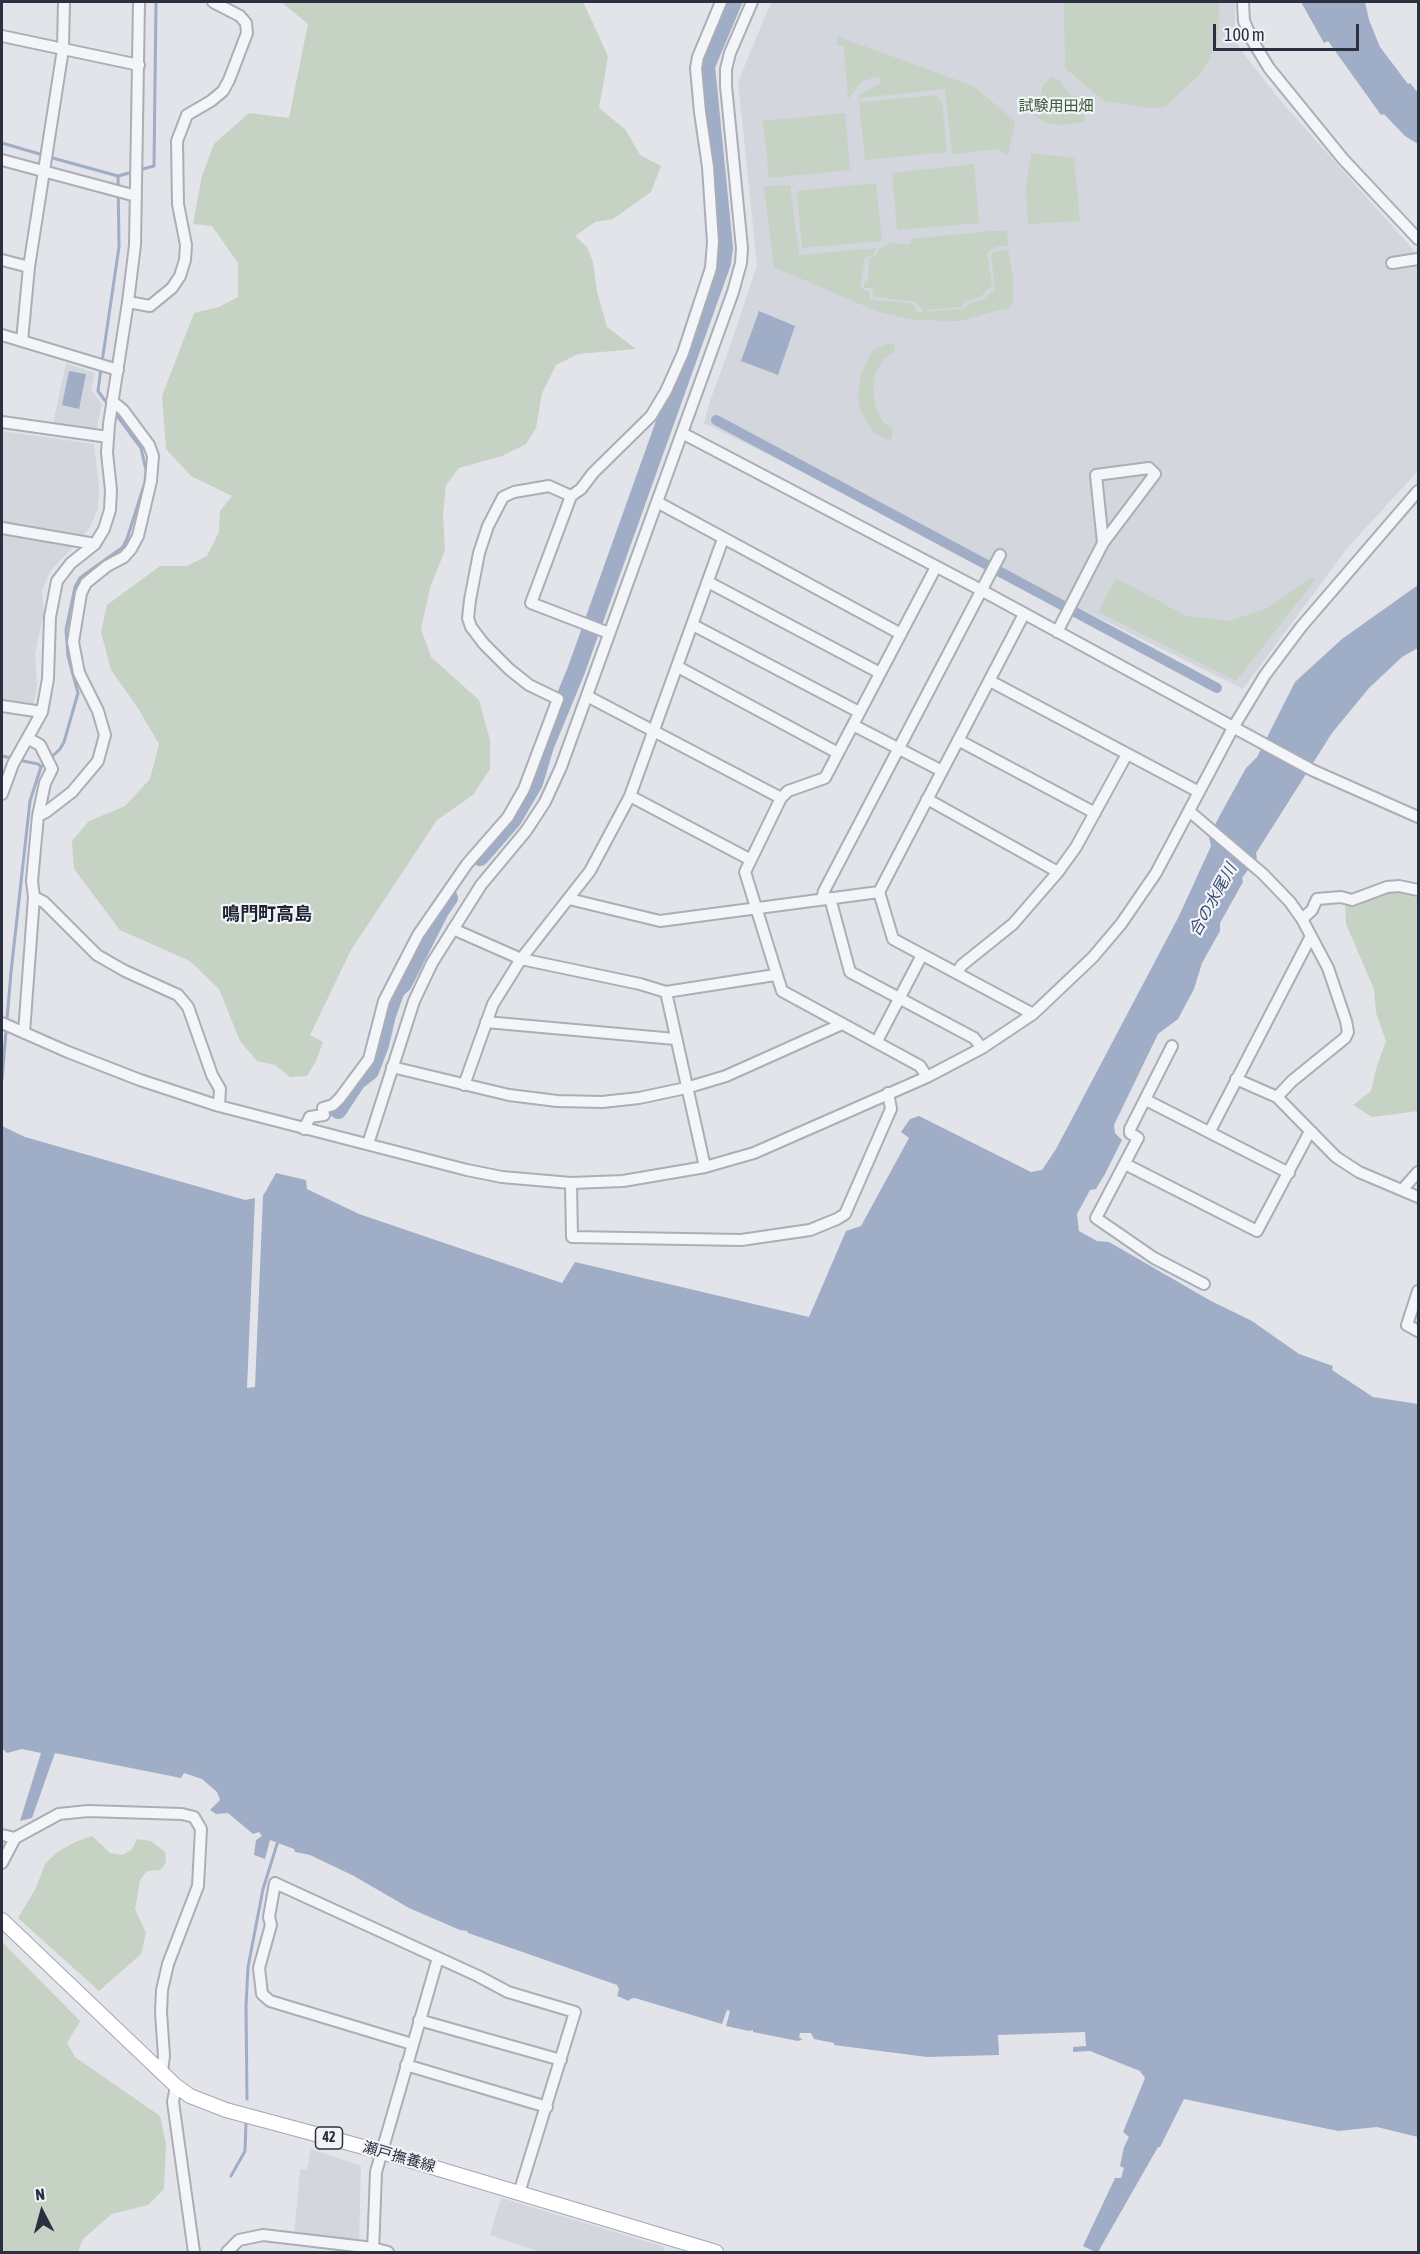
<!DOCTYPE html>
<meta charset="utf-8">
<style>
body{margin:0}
#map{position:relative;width:1420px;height:2254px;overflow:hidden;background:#e2e4e9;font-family:"Asap Condensed",sans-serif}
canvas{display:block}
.frame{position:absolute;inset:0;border:3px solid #2b3040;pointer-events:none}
.north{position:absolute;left:12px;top:2182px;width:60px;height:60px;-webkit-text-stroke:4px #f1f3f7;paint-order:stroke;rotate:354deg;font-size:16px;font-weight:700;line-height:24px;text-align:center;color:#2b3040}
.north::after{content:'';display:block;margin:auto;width:21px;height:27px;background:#2b3040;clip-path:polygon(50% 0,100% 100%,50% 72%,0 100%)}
.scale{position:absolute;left:1213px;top:24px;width:146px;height:27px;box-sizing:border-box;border:3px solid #2b3040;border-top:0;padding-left:8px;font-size:18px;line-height:21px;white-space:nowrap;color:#2b3040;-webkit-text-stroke:4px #f1f3f7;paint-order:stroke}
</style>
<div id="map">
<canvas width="1420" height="2254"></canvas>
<div class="frame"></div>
<div class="north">N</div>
<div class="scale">100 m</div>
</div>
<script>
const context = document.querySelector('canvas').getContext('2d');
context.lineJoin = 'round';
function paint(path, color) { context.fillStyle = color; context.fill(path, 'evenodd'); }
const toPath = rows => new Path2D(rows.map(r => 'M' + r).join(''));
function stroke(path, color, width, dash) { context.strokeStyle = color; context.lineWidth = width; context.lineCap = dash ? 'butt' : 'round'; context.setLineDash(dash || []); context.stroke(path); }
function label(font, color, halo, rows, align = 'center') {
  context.font = font + ' "Asap Condensed","Noto Sans JP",sans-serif'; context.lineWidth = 4.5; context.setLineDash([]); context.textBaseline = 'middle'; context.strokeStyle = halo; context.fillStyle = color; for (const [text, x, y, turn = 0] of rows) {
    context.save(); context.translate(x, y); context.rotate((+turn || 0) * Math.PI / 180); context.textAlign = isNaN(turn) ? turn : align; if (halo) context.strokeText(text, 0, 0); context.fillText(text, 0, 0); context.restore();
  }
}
paint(toPath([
 [771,2,1235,2,1235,42,1278,98,1418,255,1418,471,1348,547,1243,689,704,423,710,401,732,341,757,265,738,82],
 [66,363,95,373,91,390,102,404,96,431,53,424],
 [2,431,94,444,99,487,98,508,90,527,81,538,2,523],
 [2,532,74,543,71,549,51,570,42,590,44,612,35,654,37,687,33,706,2,700],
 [311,2149,361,2166,359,2240,294,2235,300,2170,307,2169],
 [501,2198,665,2247,663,2252,540,2252,490,2235]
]), '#d4d6de');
paint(toPath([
 [281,2,583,2,608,56,599,108,625,129,640,155,661,166,651,192,613,219,595,222,575,236,587,247,593,262,597,292,607,327,636,349,578,354,556,365,542,393,536,428,526,444,502,456,459,468,446,485,443,514,445,550,430,588,421,629,431,657,479,700,490,740,490,769,473,795,437,820,351,950,310,1035,323,1042,316,1061,307,1076,290,1077,275,1065,257,1061,240,1041,219,989,190,961,120,930,74,869,72,841,89,821,125,806,150,779,159,744,138,708,111,670,101,632,107,605,160,566,187,566,207,556,219,532,220,511,232,496,191,476,166,449,162,396,194,313,219,307,238,297,238,263,212,226,193,224,202,176,214,144,249,113,289,118,308,24],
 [1064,2,1219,2,1218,43,1201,73,1165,107,1150,108,1104,101,1065,68],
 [839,37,973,86,1014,120,1015,125,1008,155,997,149,952,154,945,89,859,98,860,95,880,83,879,76,861,82,848,99,844,47,836,44],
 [1052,77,1058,79,1071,96,1077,96,1079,105,1084,106,1085,122,1061,125,1047,123,1030,113,1035,101,1040,100,1043,85],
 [938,95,939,101,942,101,947,152,865,160,859,102],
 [845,113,850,170,769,178,763,121],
 [1031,153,1074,158,1080,221,1028,224,1026,189],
 [974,164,979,223,897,230,892,173],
 [876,183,882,241,802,248,797,191],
 [790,185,799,255,876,248,874,255,865,257,860,288,870,292,870,299,913,304,917,312,923,312,916,302,874,297,872,288,864,288,864,283,868,280,869,259,875,256,880,248,887,245,889,242,897,244,911,244,911,239,991,231,1007,231,1008,246,996,247,987,253,992,285,987,291,977,299,965,301,962,307,933,309,924,312,963,309,970,303,983,300,995,289,991,255,995,252,1008,249,1013,276,1013,302,1008,308,959,321,914,320,876,311,774,267,764,186],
 [891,343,895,345,894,352,884,359,877,370,873,383,875,405,882,421,892,429,892,436,890,440,875,434,860,410,858,399,861,374,872,350],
 [1116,578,1186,616,1230,621,1268,608,1310,578,1315,580,1236,681,1098,612],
 [1388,891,1418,896,1418,1111,1372,1117,1353,1105,1371,1091,1376,1069,1386,1041,1376,1013,1374,989,1346,924,1345,902],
 [92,1836,110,1853,123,1855,132,1849,137,1839,151,1841,165,1852,166,1863,160,1870,147,1871,140,1880,135,1909,146,1933,141,1954,99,1991,18,1918,36,1888,45,1864,56,1853,75,1842],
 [2,1942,80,2021,67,2043,75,2057,160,2116,166,2144,164,2189,148,2205,112,2214,83,2239,78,2252,2,2252]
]), '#c5d2c4');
paint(toPath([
 [1301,2,1365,2,1369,20,1380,47,1408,84,1410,83,1418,93,1418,144,1405,136,1384,114,1381,115,1328,41,1324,43],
 [759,311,795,326,778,375,741,361],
 [69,371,86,374,79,409,62,405],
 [1418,585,1418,648,1402,657,1369,688,1332,733,1256,853,1257,858,1242,878,1243,882,1220,923,1220,931,1202,963,1194,989,1178,1019,1158,1034,1114,1125,1115,1133,1122,1140,1105,1174,1096,1189,1090,1190,1077,1214,1079,1231,1097,1241,1109,1242,1211,1301,1252,1321,1299,1354,1333,1366,1332,1370,1373,1397,1418,1404,1418,2137,1377,2127,1338,2131,1184,2099,1160,2147,1158,2147,1098,2252,1095,2252,1083,2246,1115,2178,1121,2178,1124,2168,1120,2166,1124,2147,1129,2137,1123,2132,1145,2078,1140,2071,1090,2051,1073,2052,1073,2047,1086,2046,1085,2032,998,2035,999,2055,927,2057,834,2045,834,2043,814,2039,811,2033,800,2033,799,2038,803,2039,798,2041,753,2032,753,2030,749,2031,726,2026,730,2011,727,2010,722,2024,635,1998,630,1999,629,2001,617,1996,619,1989,617,1985,468,1933,467,1931,460,1930,409,1908,354,1876,310,1855,295,1852,294,1849,270,1840,265,1859,254,1855,256,1840,262,1836,259,1832,253,1834,228,1813,216,1814,210,1810,220,1800,217,1792,202,1779,184,1773,181,1778,55,1753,32,1818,20,1821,41,1753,22,1749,7,1753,2,1748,2,1126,25,1137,245,1200,255,1198,247,1388,255,1387,263,1196,276,1173,306,1180,307,1189,359,1214,562,1283,575,1262,809,1317,846,1231,861,1226,909,1138,901,1132,910,1119,919,1116,1031,1172,1042,1170,1056,1149,1179,916,1211,846,1209,837,1220,815,1246,768,1257,757,1295,682,1342,639]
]), '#a0adc6');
stroke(toPath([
 [2,143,43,155],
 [49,157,118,176,133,172],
 [139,170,154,166,156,2],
 [102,362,119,247,118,176],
 [101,368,98,391,109,406],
 [2,756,12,758],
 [18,760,38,764,41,767],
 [2,1079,11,972,30,801,41,767,60,749,64,742,78,693,68,656,67,642,66,630,75,587,80,578,88,572,123,547,127,539,145,482,146,470,141,448,115,413],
 [247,2099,246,2006,248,1967,263,1889,278,1841],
 [231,2176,245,2151,246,2122]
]), '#a0adc6', 3);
stroke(toPath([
 [716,420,1217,688]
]), '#a0adc6', 10);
stroke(toPath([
 [480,857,513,819,534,783,545,746,576,671,722,263,724,248,706,66,733,2],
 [338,1110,357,1081,370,1071,380,1045,387,1015,396,990,403,984,440,911,449,898]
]), '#a0adc6', 18);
const minor = toPath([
 [1243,2,1244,21,1252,40,1269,68,1343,159,1418,239],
 [2,36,139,65],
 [2,160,136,196],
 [2,260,29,267],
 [1392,263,1418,259],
 [128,302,150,306,172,288,180,276,185,260,186,245,178,204,177,141,187,115,211,101,223,91,229,80,247,33,246,23,240,16,213,2],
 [2,335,118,370],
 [22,341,29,267,63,49,64,2],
 [2,422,108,437],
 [682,433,981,590,1312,770,1418,817],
 [657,502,901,634],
 [2,528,95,544],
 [708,582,880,673],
 [1024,614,879,892,893,939,1033,1014],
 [693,625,859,712],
 [1057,632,1103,543,1155,474,1149,468,1096,475,1103,543],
 [609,633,531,603,571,496,581,489,593,473,651,416,666,391,683,353,711,268,713,242,708,167,700,112,696,68,698,57,721,2],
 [678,667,838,753],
 [990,681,1199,792],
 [587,696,781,798],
 [2,706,42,712],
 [853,725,942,771],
 [958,740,1095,813],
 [2,794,13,764,42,712,48,679,50,617,57,581,71,563,95,544,104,529,110,510,111,490,107,453,109,424,128,302,135,245,139,2],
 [630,796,751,860],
 [927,799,1058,872],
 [1189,811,1263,874,1290,902,1302,919,1328,968,1346,1021,1348,1032,1345,1038,1292,1081,1277,1097],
 [38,816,46,812,72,792,98,761,105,735,98,711,79,673,73,642,81,593,86,583,107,566,124,557,131,549,138,536,151,481,153,456,149,445,123,410,112,401],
 [34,897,44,902,97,955,125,971,178,995,188,1007,212,1075,220,1089,219,1106],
 [830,898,850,972,974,1038,982,1048],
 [569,899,660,921,879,892],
 [822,899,824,891,1000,555],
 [1302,919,1312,910,1317,899,1341,897,1352,900,1387,887,1399,886,1418,890],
 [453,929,521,959,640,984,666,992,775,975],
 [957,972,962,965,1013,924,1058,872,1076,847,1127,754],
 [666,992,705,1167],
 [486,1022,675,1039],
 [2,1023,68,1052,140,1080,219,1106,467,1170,502,1177,571,1183,623,1181,705,1167,754,1153,927,1077,982,1048,1033,1014,1093,957,1121,924,1156,873,1234,726,1265,675,1301,627,1418,491],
 [24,1033,34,897,32,881,38,816,45,783,52,769,40,745,29,739],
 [877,1041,922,955],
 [1172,1046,1130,1129,1130,1133,1138,1138,1096,1218,1154,1258,1204,1284],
 [392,1067,509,1095,557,1101,602,1102,639,1098,686,1088,726,1076,842,1024],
 [927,1077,920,1066,782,991,745,872,781,798,788,791,825,778,936,567],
 [1236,1079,1277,1097,1336,1157,1359,1172,1418,1197],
 [464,1085,493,1004,521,959,590,871,630,796,723,539],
 [1146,1100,1289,1173],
 [304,1129,310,1117,324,1115,323,1108,333,1105,340,1098,369,1059,384,1001,418,935,467,864,508,817,524,789,558,699,529,685,509,669,484,644,471,627,468,618,470,600,479,553,488,526,503,497,514,492,549,486,571,496],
 [1210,1131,1310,938],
 [368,1144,414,1001,432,963,481,885,526,831,545,802,561,767,733,292,741,263,742,248,726,86,726,69,730,53,752,2],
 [1125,1164,1257,1231,1308,1135,1312,1132],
 [571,1183,572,1237,741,1240,810,1230,837,1219,845,1214,891,1109,888,1093],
 [1402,1190,1418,1172],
 [1418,1291,1407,1325,1418,1331],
 [2,1835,15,1838],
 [2,1863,15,1838,59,1814,88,1811,182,1814,194,1817,201,1829,198,1886,168,1964,162,1990,161,2012,164,2056,162,2072],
 [419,2020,561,2060],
 [412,2044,270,2001,262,1994,259,1968,271,1925,269,1917,275,1883,478,1976,508,1992,575,2012,519,2193],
 [406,2065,547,2107],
 [176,2086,173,2102,194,2252],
 [227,2252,239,2240,263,2235,373,2248,388,2252],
 [373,2252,376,2172,438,1958]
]);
const major = toPath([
 [2,1920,176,2086,190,2096,226,2110,382,2152,716,2252]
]);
stroke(minor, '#abaeb6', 14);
stroke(major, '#a2a7b4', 16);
stroke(minor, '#f4f5f8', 10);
stroke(major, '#fff', 14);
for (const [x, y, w] of [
 [329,2138,27]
]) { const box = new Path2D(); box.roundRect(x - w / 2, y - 11, w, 22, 4.5); context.fillStyle = '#f1f3f7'; context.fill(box); stroke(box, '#2b3040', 1.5); }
label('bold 14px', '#2b3040', null, [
 ["42",329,2138]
]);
label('15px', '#3b5a3a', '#f1f3f7', [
 ["試験用田畑",1056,106]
]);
label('15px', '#2b3040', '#f1f3f7', [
 ["瀬戸撫養線",399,2157,16]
]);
label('italic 16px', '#384971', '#f1f3f7', [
 ["合の水尾川",1213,900,-61]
]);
label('bold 18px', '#1d2131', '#f1f3f7', [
 ["鳴門町高島",267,914]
]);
</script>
